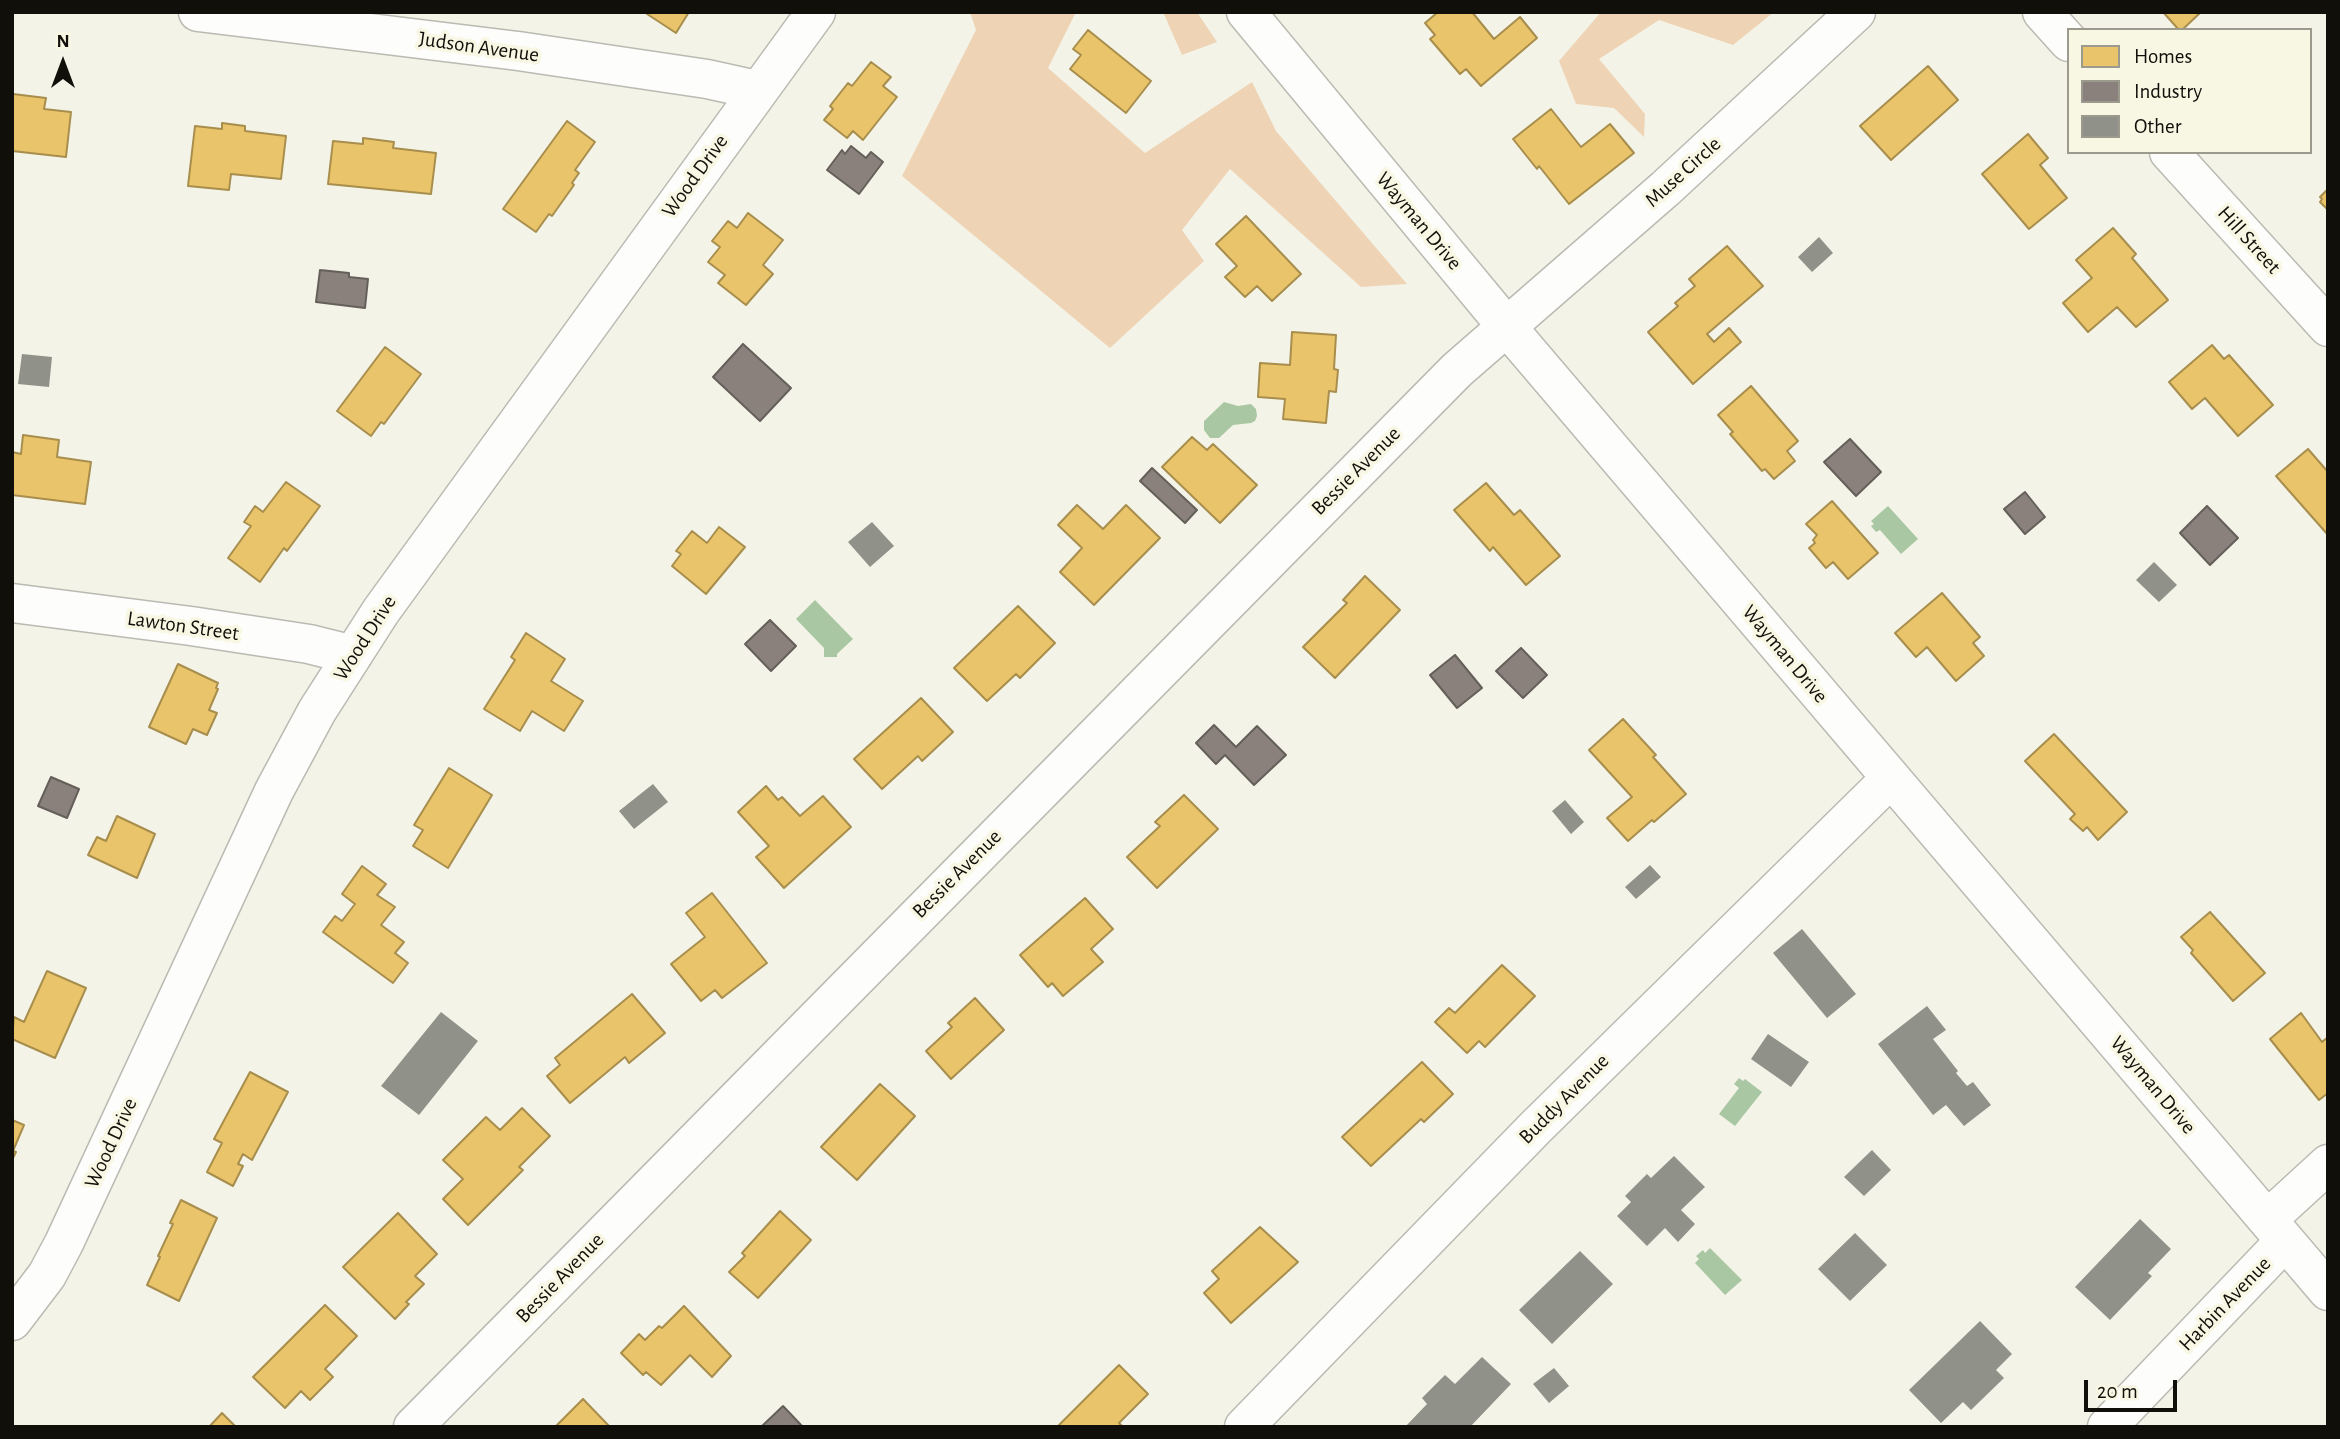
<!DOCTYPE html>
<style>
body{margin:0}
#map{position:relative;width:2340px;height:1439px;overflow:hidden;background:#f4f3e8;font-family:"Alegreya Sans",sans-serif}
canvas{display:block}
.frame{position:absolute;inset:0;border:14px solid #100f09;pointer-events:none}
.legend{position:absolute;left:2067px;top:28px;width:245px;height:126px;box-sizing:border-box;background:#f8f7e4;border:2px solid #9b9a8c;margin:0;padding:9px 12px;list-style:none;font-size:21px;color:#100f09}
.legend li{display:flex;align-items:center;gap:14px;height:35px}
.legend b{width:35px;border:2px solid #9b9a8c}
.north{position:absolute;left:28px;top:28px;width:70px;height:70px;-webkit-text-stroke:5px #f8f7e4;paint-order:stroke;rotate:0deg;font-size:19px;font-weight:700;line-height:28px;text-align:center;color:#100f09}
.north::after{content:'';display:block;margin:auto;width:24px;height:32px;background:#100f09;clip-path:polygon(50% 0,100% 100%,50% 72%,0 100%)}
.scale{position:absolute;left:2084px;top:1380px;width:93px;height:32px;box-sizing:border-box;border:4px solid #100f09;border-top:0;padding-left:9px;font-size:21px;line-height:24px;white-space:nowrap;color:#100f09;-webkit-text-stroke:5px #f8f7e4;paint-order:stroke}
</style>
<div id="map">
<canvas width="2340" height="1439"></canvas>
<div class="frame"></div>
<ul class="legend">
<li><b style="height:19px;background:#e9c46a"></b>Homes</li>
<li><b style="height:19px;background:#8a817c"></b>Industry</li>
<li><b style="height:19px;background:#909189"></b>Other</li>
</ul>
<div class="north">N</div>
<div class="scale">20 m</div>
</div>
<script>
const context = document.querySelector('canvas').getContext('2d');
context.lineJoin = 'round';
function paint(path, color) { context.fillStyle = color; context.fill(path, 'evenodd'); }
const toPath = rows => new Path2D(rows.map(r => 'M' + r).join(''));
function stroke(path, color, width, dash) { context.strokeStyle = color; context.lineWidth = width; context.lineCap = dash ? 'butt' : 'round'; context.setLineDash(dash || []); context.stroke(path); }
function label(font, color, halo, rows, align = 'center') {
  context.font = font + ' "Alegreya Sans",sans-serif'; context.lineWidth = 7; context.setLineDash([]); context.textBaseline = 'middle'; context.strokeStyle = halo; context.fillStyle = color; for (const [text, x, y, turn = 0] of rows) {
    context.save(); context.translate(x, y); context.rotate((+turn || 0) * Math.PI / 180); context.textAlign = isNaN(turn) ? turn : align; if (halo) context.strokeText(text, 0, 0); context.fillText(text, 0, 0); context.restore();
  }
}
paint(toPath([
 [970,12,1076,12,1048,68,1145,153,1252,82,1276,131,1407,284,1361,287,1230,169,1182,230,1204,261,1110,348,902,176,976,30],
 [1163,12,1197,12,1217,42,1182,55],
 [1601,12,1774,12,1733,45,1659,20,1599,59,1645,114,1644,137,1614,108,1576,104,1559,61]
]), '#eed4b5');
paint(toPath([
 [1224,402,1238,406,1251,404,1256,409,1257,416,1255,421,1251,423,1233,425,1219,438,1210,438,1204,430,1204,421],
 [1888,506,1918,539,1901,554,1880,530,1876,532,1871,526,1874,524,1871,521],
 [815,600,853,639,837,654,837,657,824,657,824,648,796,619],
 [1739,1078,1743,1081,1745,1079,1762,1092,1735,1126,1719,1114,1739,1088,1734,1084],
 [1710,1248,1742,1280,1725,1295,1695,1263,1699,1259,1696,1256,1703,1250,1705,1253]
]), '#a8c7a2');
const homes = toPath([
 [644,12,689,12,676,33,644,12],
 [1438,12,1472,12,1494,39,1520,17,1537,38,1481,86,1466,69,1460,74,1430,39,1435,35,1425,23,1438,12],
 [2163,12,2201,12,2182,30,2179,30,2163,12],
 [1088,30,1151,81,1126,113,1070,69,1081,55,1073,49,1088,30],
 [871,62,891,77,883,86,897,97,863,140,853,131,847,138,824,120,833,109,830,106,848,83,852,86,871,62],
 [1928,66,1958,100,1891,160,1860,126,1928,66],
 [13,94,46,98,44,109,71,112,66,157,12,151,13,94],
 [1551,109,1581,147,1610,124,1634,153,1569,204,1539,166,1537,169,1513,139,1551,109],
 [567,121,595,142,575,170,579,173,572,183,574,185,552,216,549,214,536,232,503,209,567,121],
 [222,123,245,126,245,131,286,136,281,179,231,174,229,190,188,186,195,126,222,129,222,123],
 [2028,134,2048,158,2040,165,2067,198,2029,229,1982,174,2028,134],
 [363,138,394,142,393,148,436,153,431,194,328,184,333,141,363,144,363,138],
 [2328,189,2328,210,2320,202,2322,199,2320,197,2328,189],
 [748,213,783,240,763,265,773,274,746,305,718,283,725,275,708,262,720,247,712,241,728,221,737,228,748,213],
 [1246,216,1301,274,1272,301,1257,286,1245,297,1225,277,1237,266,1216,244,1246,216],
 [2113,228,2136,254,2132,258,2168,300,2136,327,2117,307,2088,332,2063,303,2092,278,2076,260,2113,228],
 [1727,246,1763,286,1707,334,1714,342,1729,328,1741,342,1693,384,1648,332,1678,306,1675,303,1695,286,1689,279,1727,246],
 [1292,332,1336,335,1334,369,1338,370,1336,392,1329,391,1326,423,1283,419,1285,399,1258,397,1260,363,1290,365,1292,332],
 [2212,345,2224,359,2229,355,2273,405,2238,436,2205,398,2192,409,2169,382,2212,345],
 [385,347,421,374,384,424,381,422,371,436,337,411,385,347],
 [1751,386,1798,441,1787,451,1795,461,1774,479,1765,469,1762,471,1730,434,1733,432,1718,415,1751,386],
 [23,435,59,440,57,457,91,462,85,504,12,495,12,452,21,454,23,435],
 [1192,437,1207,450,1213,444,1257,485,1220,523,1162,467,1192,437],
 [2308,449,2328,472,2328,535,2276,476,2308,449],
 [286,482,320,506,287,551,284,548,260,582,228,558,251,526,244,522,255,506,263,512,286,482],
 [1486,483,1514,515,1520,510,1560,556,1526,585,1493,547,1490,551,1454,510,1486,483],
 [1832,501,1878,553,1848,579,1833,562,1826,568,1809,548,1815,543,1813,540,1817,535,1806,524,1832,501],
 [1077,505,1103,529,1126,505,1160,538,1094,605,1060,572,1082,548,1058,525,1077,505],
 [719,527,745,547,706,594,672,566,681,554,676,551,692,531,707,543,719,527],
 [1365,576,1400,610,1335,678,1303,647,1347,603,1343,600,1365,576],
 [1942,593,1980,637,1973,643,1984,656,1956,681,1927,647,1916,657,1895,633,1942,593],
 [1018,606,1055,643,1020,678,1016,674,987,701,954,668,1018,606],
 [526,633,565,659,551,681,583,701,564,731,532,711,520,731,484,709,515,660,511,657,526,633],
 [178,664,218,683,216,688,218,689,209,710,217,713,207,735,193,729,186,744,149,727,178,664],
 [921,698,953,732,922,761,918,756,882,789,854,759,921,698],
 [1623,719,1656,755,1653,757,1686,794,1654,822,1652,820,1628,841,1607,818,1632,797,1589,750,1623,719],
 [2054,734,2127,812,2098,840,2087,827,2083,831,2070,819,2075,814,2025,761,2054,734],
 [449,768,492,795,448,868,413,846,423,830,414,825,449,768],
 [766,786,778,800,782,797,800,816,823,796,851,827,784,888,756,857,769,846,738,812,766,786],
 [1184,795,1218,829,1157,888,1127,857,1160,826,1155,822,1184,795],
 [117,816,155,834,137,878,88,855,97,837,106,841,117,816],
 [362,866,386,884,377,895,395,907,381,925,404,942,395,953,408,963,393,983,323,932,335,916,342,921,355,904,342,894,362,866],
 [712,893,767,963,722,998,715,990,701,1001,671,964,705,937,686,913,712,893],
 [1085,898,1113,929,1091,949,1103,962,1063,996,1052,983,1048,987,1020,955,1085,898],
 [2210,912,2265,973,2233,1001,2191,953,2193,950,2181,937,2210,912],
 [1502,965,1535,996,1485,1047,1479,1041,1467,1053,1435,1022,1449,1008,1455,1013,1502,965],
 [47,971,86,988,55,1058,12,1039,14,1017,24,1022,47,971],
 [632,994,665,1033,629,1063,625,1057,570,1103,547,1076,560,1065,555,1058,632,994],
 [975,998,1004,1030,951,1079,926,1051,952,1027,948,1023,975,998],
 [2301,1013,2322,1042,2328,1037,2328,1093,2319,1100,2270,1039,2301,1013],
 [1422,1062,1453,1094,1424,1122,1421,1119,1371,1166,1342,1137,1422,1062],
 [250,1072,288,1092,252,1160,243,1154,238,1164,243,1166,233,1186,207,1172,222,1143,214,1139,250,1072],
 [880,1084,915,1116,857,1180,821,1147,880,1084],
 [522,1108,550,1136,519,1167,523,1170,468,1225,443,1199,463,1179,443,1160,486,1117,500,1130,522,1108],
 [12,1120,24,1125,13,1151,16,1152,12,1160,12,1120],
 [181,1200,217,1218,179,1301,147,1285,160,1257,158,1256,173,1224,170,1223,181,1200],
 [780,1211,811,1240,758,1298,729,1272,745,1256,742,1253,780,1211],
 [398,1213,437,1254,415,1276,424,1284,406,1302,409,1304,395,1319,343,1267,398,1213],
 [1260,1227,1298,1262,1231,1323,1204,1293,1219,1279,1212,1271,1260,1227],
 [325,1305,357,1336,325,1369,333,1377,310,1400,301,1391,285,1408,253,1377,325,1305],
 [684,1306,731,1356,712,1377,690,1355,661,1385,646,1372,643,1375,621,1353,639,1334,645,1340,659,1326,662,1328,684,1306],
 [1119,1365,1148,1394,1119,1423,1123,1427,1057,1427,1119,1365],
 [583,1399,610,1427,555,1427,583,1399],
 [222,1413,236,1427,209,1427,222,1413]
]);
paint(homes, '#e9c46a');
stroke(homes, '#a88e4d', 2);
const industry = toPath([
 [851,146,866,158,871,152,883,162,859,194,827,170,842,150,845,154,851,146],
 [320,270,349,273,349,277,368,279,365,308,316,302,320,270],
 [743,344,791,388,760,421,713,377,743,344],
 [1850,439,1881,472,1856,496,1824,462,1850,439],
 [1152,468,1197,510,1185,523,1140,481,1152,468],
 [2025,492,2045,517,2025,534,2004,509,2025,492],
 [2207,506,2238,538,2210,565,2180,533,2207,506],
 [770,620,796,646,771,671,745,644,770,620],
 [1521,648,1547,675,1523,698,1496,671,1521,648],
 [1455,655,1482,688,1457,708,1430,675,1455,655],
 [1214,725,1236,747,1257,726,1286,755,1254,785,1225,755,1216,764,1196,743,1214,725],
 [51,777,79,789,67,818,38,806,51,777],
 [783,1406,803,1427,761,1427,783,1406]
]);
paint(industry, '#8a817c');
stroke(industry, '#655f5a', 2);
paint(toPath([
 [1819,237,1833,253,1812,272,1798,257],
 [22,354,52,357,49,387,18,384],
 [872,522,894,546,870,567,848,542],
 [2154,562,2177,585,2159,602,2136,580],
 [653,784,668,802,634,829,619,811],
 [1565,800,1584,822,1571,834,1552,811],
 [1650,865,1661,877,1636,899,1625,887],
 [1802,929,1856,994,1827,1018,1773,953],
 [1927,1006,1946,1030,1933,1039,1958,1071,1956,1073,1967,1086,1973,1082,1991,1105,1964,1126,1946,1105,1933,1115,1878,1044],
 [441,1012,478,1041,419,1115,381,1086],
 [1768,1034,1809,1062,1791,1087,1751,1059],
 [1872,1150,1891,1170,1864,1196,1844,1177],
 [1674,1156,1705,1187,1681,1210,1695,1224,1678,1242,1665,1228,1647,1246,1617,1216,1631,1202,1625,1196,1647,1174,1651,1178],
 [2140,1219,2171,1249,2148,1273,2152,1276,2110,1320,2075,1287],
 [1855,1233,1887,1265,1850,1301,1818,1269],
 [1580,1251,1613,1284,1552,1344,1519,1310],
 [1980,1321,2012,1354,1996,1370,2004,1378,1971,1410,1963,1402,1941,1423,1909,1390],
 [1482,1357,1511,1384,1470,1427,1405,1427,1427,1404,1422,1398,1445,1375,1455,1384],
 [1554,1368,1569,1386,1549,1403,1533,1384]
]), '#909189');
const minor = toPath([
 [198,12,518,51,707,79,757,90],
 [1246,12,1507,327,2328,1291],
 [2042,12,2069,42],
 [2169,152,2328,327],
 [12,603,191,626,309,644,353,655],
 [2268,1219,2328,1164],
 [12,1321,47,1275,64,1243,274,791,317,711,381,611,816,12],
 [413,1427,1457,370,1666,188,1856,12],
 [1244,1427,1536,1127,1891,778],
 [2107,1427,2285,1241]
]);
stroke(minor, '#bbbab2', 41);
stroke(minor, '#fdfdfc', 38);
label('21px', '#100f09', '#f8f7e4', [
 ["Judson Avenue",479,47,8],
 ["Muse Circle",1683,172,-42],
 ["Wood Drive",695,176,-54],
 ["Wayman Drive",1419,221,50],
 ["Hill Street",2249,240,48],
 ["Bessie Avenue",1356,471,-45],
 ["Lawton Street",183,626,8],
 ["Wood Drive",365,638,-57],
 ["Wayman Drive",1785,654,50],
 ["Bessie Avenue",957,874,-45],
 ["Wayman Drive",2153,1085,50],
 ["Buddy Avenue",1564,1099,-45],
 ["Wood Drive",111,1143,-65],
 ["Bessie Avenue",560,1278,-46],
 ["Harbin Avenue",2225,1304,-46]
]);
</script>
